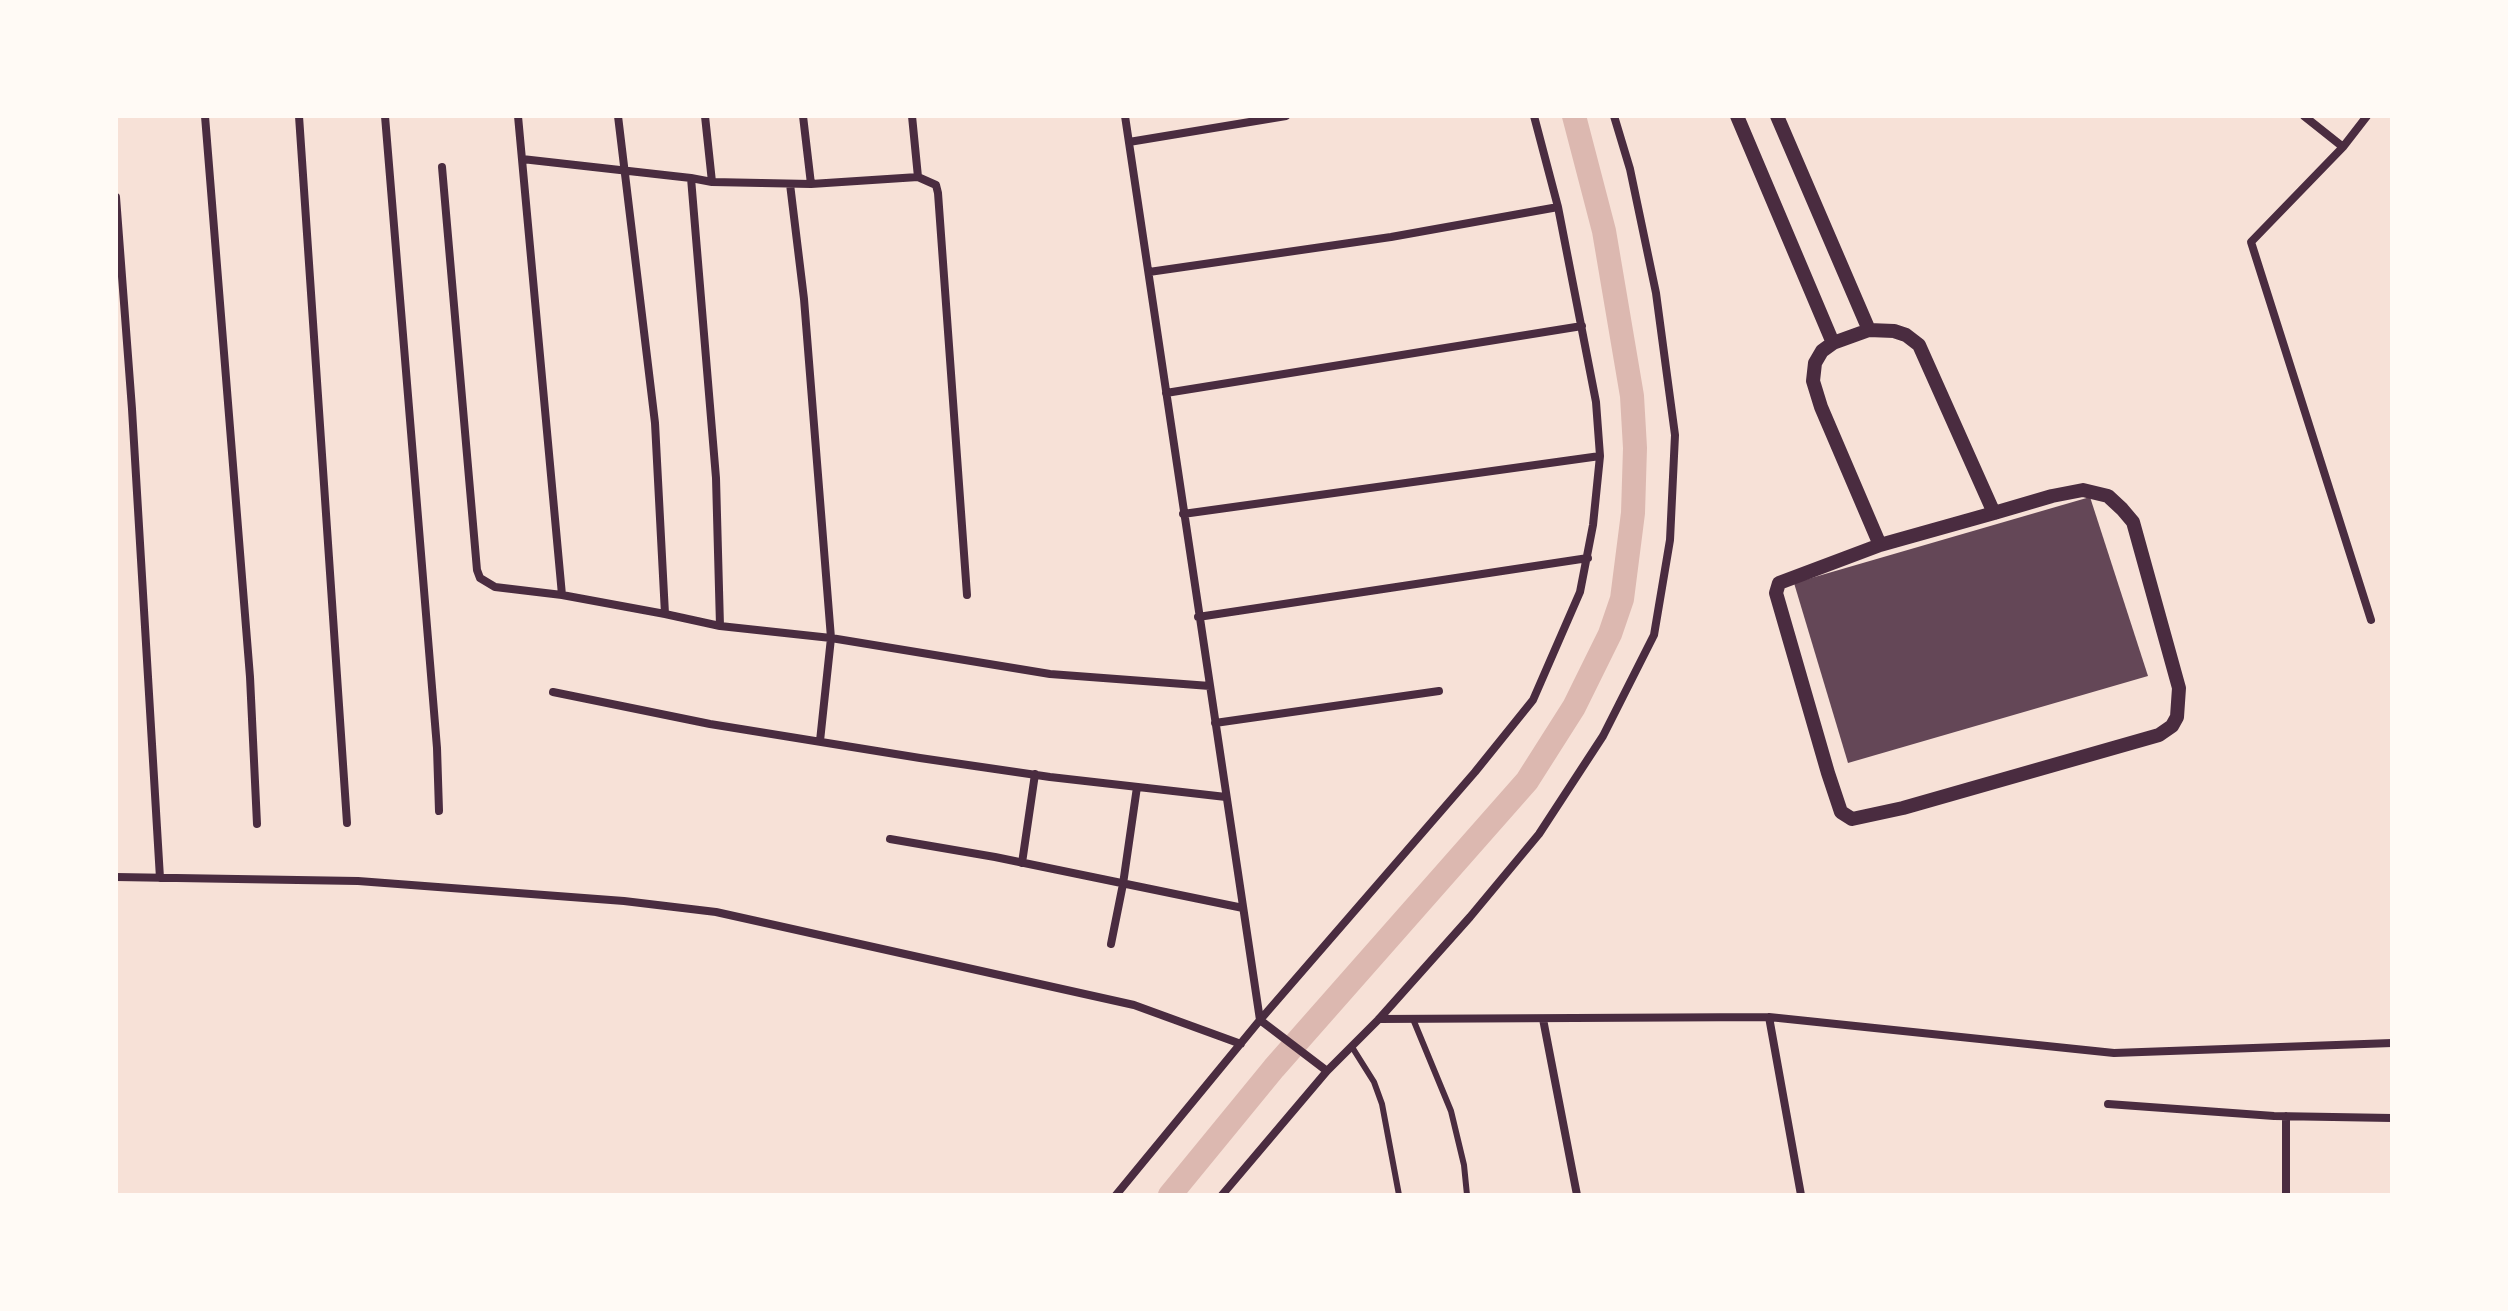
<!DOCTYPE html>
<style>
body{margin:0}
#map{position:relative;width:2508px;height:1311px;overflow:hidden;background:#f7e1d7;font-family:Spectral,serif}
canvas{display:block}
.frame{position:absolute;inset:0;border:118px solid #fffaf5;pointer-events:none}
</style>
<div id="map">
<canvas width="2508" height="1311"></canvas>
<div class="frame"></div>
</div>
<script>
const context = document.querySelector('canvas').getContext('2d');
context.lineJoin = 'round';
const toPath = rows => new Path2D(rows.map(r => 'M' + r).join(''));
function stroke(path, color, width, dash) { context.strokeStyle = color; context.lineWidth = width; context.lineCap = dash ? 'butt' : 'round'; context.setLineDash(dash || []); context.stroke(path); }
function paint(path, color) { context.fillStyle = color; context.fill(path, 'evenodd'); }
stroke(toPath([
 [1170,1195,1274,1068,1527,781,1574,707,1610,634,1622,599,1633,513,1635,448,1632,396,1604,231,1574,116]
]), '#dcb8b0', 24);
paint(toPath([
 [2090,497,2148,676,1848,763,1794,583]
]), '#644757');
stroke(toPath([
 [1413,1019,1451,1111,1464,1165,1467,1195],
 [1352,1047,1374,1082,1382,1104,1399,1195]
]), '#4a2c40', 6);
stroke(toPath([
 [205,116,250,677,257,824],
 [299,116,347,823],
 [385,116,437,748,439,811],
 [518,116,562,595,665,614,655,423,618,116],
 [803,116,811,184],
 [1125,116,1260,1020,1327,1071],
 [2304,116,2343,147],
 [2367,116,2343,147,2251,242,2371,620],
 [1129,142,1286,116],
 [522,159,691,178],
 [442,167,477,570,480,578,495,587,562,595],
 [918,177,936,185,938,193,967,595],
 [712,182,811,184,918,177,912,116],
 [116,197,132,409,160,878],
 [1149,272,1391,237,1558,207],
 [1166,393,1582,326],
 [1183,514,1600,456],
 [665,614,720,626,716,478,691,178,712,182,705,116],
 [1198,617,1588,558],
 [720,626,831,638,804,299,790,184],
 [553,692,710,724,920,758,1050,777,1226,797],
 [1215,723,1439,691],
 [820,741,831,638,1050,674,1210,686],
 [890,839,995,857,1243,908],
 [1022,863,1035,774],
 [116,877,358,881,624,901,716,912,1134,1005,1241,1044],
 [1111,944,1123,884,1137,787],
 [1769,1017,1801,1195],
 [1379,1019,1769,1017,2114,1053,2392,1043],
 [1543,1019,1577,1195],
 [2108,1104,2274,1116,2392,1118],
 [1116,1195,1260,1020,1475,772,1533,700,1580,592,1593,525,1600,456,1596,402,1558,207,1534,116],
 [1222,1195,1327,1071,1379,1019,1470,917,1539,834,1603,736,1654,635,1670,540,1675,435,1656,293,1630,169,1614,116],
 [2286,1195,2286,1116]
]), '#4a2c40', 8);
stroke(toPath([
 [1737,116,1833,343],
 [1777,116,1869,330,1894,331,1906,335,1919,345,1994,513,1880,545,1821,407,1813,381,1815,363,1822,351,1833,343,1869,330],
 [1880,545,1779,583,1776,593,1828,773,1841,812,1852,819,1903,808,2159,735,2172,726,2177,717,2179,688,2133,522,2122,509,2108,496,2083,490,2052,496,1994,513]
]), '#4a2c40', 14);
</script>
